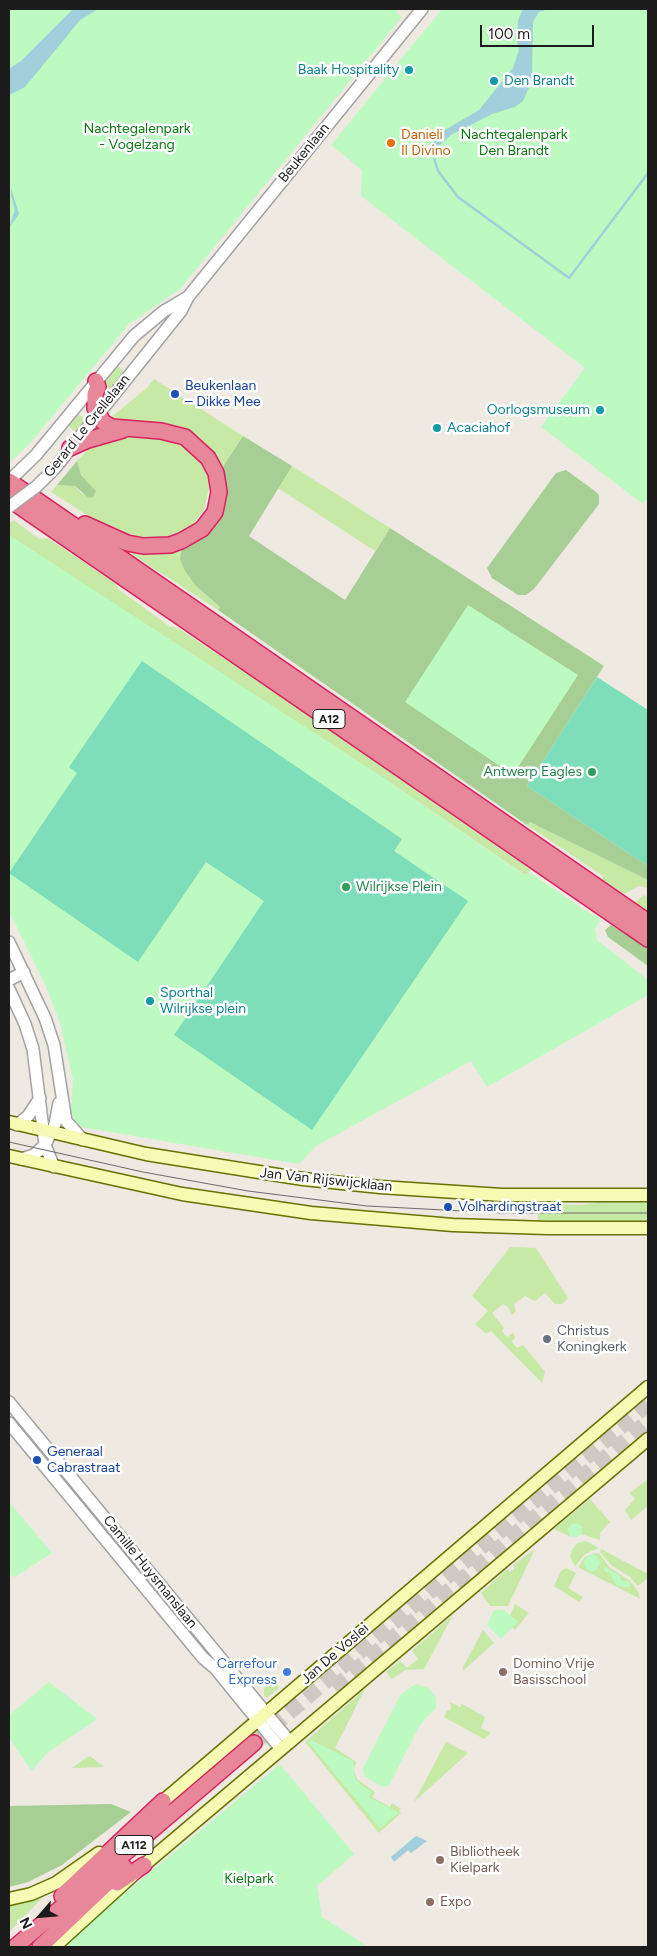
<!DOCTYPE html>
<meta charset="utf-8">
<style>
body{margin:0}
#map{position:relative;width:657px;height:1956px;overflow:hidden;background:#eee9e1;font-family:Figtree,sans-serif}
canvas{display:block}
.frame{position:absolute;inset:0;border:10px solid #1c1c1c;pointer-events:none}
.north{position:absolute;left:15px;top:1891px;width:50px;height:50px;-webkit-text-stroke:4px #fff;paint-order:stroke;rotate:243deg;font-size:14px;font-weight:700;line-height:20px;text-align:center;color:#1c1c1c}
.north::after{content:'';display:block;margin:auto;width:18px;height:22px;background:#1c1c1c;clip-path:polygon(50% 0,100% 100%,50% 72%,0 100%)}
.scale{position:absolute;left:480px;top:25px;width:114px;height:22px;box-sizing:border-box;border:2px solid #1c1c1c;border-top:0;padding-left:6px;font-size:15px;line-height:18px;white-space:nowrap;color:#1c1c1c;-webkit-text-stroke:4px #fff;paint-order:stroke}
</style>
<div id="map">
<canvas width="657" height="1956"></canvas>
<div class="frame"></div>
<div class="north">N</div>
<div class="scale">100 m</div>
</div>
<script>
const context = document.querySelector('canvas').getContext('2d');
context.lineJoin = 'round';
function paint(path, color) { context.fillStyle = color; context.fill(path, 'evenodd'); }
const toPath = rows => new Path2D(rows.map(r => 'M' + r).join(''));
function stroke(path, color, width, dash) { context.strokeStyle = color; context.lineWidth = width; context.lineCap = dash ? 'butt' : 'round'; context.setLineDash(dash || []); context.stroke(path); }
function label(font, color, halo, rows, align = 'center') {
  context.font = font + ' Figtree,sans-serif'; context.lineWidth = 5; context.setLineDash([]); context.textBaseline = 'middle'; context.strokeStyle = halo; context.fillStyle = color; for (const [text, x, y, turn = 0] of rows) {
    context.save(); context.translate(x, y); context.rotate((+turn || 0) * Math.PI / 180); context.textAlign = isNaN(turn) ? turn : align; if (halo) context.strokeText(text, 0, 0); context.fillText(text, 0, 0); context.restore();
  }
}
paint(toPath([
 [118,366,126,373,102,402,101,388],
 [154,379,243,436,221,470,206,446,116,423,110,418,147,388],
 [75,415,82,416,84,421,76,432,67,425],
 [126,433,168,441,189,449,197,456,208,475,209,488,204,510,190,528,163,538,135,537,101,524,51,492,57,485,75,486,82,494,96,491,81,475,77,461,94,443],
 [292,466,390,528,375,551,278,488],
 [14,520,39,539,48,538,116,584,118,589,169,626,179,629,248,674,531,870,529,872,525,875,385,779,25,547,9,535,9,523],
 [118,545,182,548,197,587,220,607,218,610],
 [529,821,648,880,648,888,639,886,624,894,602,879,603,876,527,825],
 [644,895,648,898,648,911,635,902],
 [648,1199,648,1223,538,1224,538,1204,584,1205,603,1201],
 [510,1247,536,1248,568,1298,562,1304,555,1304,545,1293,535,1301,525,1296,514,1304,516,1311,512,1315,508,1307,503,1304,492,1313,504,1328,502,1331,507,1337,513,1333,515,1337,512,1342,517,1348,523,1345,545,1372,542,1383,491,1331,486,1334,475,1324,488,1311,472,1296],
 [28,1432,68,1479,63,1483,23,1436],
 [648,1479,648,1506,631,1520,625,1510,635,1499,630,1493],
 [70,1482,123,1545,118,1550,65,1486],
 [590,1499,610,1522,600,1533,600,1540,581,1534,582,1526,569,1534,571,1537,554,1529],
 [586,1541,599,1548,585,1554,575,1566,570,1557,572,1550,577,1543],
 [535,1549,508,1606,490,1606,481,1593,507,1569,510,1572,515,1568,513,1565],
 [601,1549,648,1574,648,1578,638,1586,629,1576,611,1565,600,1552],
 [596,1553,600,1554,609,1567,630,1581,638,1591,640,1599,578,1567,585,1557],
 [138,1563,179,1613,174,1617,132,1567],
 [566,1568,576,1573,568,1588,583,1597,579,1602,554,1586,561,1571],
 [515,1604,529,1613,515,1630,512,1627,517,1622,510,1615],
 [453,1615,424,1669,405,1670,392,1679,386,1672,400,1661,407,1668,418,1659,412,1651],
 [483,1630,494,1643,464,1670,462,1669],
 [272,1679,278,1682,279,1688,267,1698,264,1695,264,1689],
 [365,1689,335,1748,356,1762,354,1770,357,1779,375,1792,372,1797,390,1807,392,1803,401,1809,399,1811,401,1813,379,1833,305,1742],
 [450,1702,460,1707,462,1704,485,1717,481,1728,491,1733,484,1739,444,1717,447,1711,451,1709],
 [446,1742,468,1753,414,1802],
 [90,1756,104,1767,72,1768,87,1757],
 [48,1892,9,1932,9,1903]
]), '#c7e9a6');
paint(toPath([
 [243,436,292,466,249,536,345,600,390,528,604,666,527,786,648,866,648,880,530,822,527,825,218,610,220,607,197,587,185,571,180,559,182,548,202,536,221,470],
 [77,461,81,475,96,491,93,497,89,498,75,486,57,485],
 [566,470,595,491,599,495,599,504,534,589,526,595,518,595,492,578,487,568,556,473],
 [611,925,648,948,648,966,608,937,605,930],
 [111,1804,131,1812,62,1865,28,1882,9,1887,9,1806]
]), '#a6ce95');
paint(toPath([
 [9,9,398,9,396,12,402,17,180,289,129,324,31,442,10,462],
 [442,9,648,9,648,497,643,504,541,427,585,368,361,196,362,170,331,145],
 [9,535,385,779,524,875,529,872,583,909,601,919,595,929,597,940,648,980,648,995,487,1087,471,1061,316,1146,299,1164,81,1127,76,1122,71,1111,73,1080,61,1026,46,986,9,911],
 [468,605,578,675,513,775,405,702],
 [9,1502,52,1553,15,1577,9,1574],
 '568 1530a7 7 0 1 1 14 0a7 7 0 1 1-14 0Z',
 '584 1563a8 8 0 1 1 16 0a8 8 0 1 1-16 0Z',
 [605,1567,620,1576,622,1581,629,1581,630,1587,617,1586,610,1574,604,1570],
 [494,1610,504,1610,518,1622,501,1639,487,1625],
 [49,1682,97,1719,46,1754,32,1771,9,1737,9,1715],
 [416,1684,429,1688,436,1698,436,1708,421,1723,389,1785,383,1787,364,1776,363,1768,401,1694],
 [311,1740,353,1761,355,1778,361,1785,372,1792,369,1797,399,1813,380,1828,308,1742],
 [280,1764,354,1854,317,1886,322,1917,368,1947,60,1947]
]), '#bcfac1');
paint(toPath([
 [142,661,402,839,394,851,468,901,312,1130,174,1035,264,901,206,862,138,962,9,873,77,773,69,767],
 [597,677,648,710,648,866,527,786]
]), '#7ddeb9');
paint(toPath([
 [73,9,98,9,80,20,25,87,9,95,9,69,21,61],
 [523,9,549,9,539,12,533,22,532,81,523,101,515,107,492,114,451,135,435,149,428,148,445,130,479,110,513,68,519,50,517,41,518,20],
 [11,188,19,214,9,228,15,210,11,196],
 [416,1836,427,1841,411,1853,408,1850,394,1862,391,1857]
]), '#a1cfdc');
stroke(toPath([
 [431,148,438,171,458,197,569,278,648,173]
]), '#a1cfdc', 2.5);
stroke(toPath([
 [334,1688,648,1421],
 [254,1743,648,1404]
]), '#cecac3', 15, [15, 8]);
const tertiary = toPath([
 [55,468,181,311,188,297,422,9],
 [9,481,36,455,134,336,164,311,188,297],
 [9,942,45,1018,54,1045,66,1121,83,1140],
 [9,980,24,972],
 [9,989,25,1024,33,1049,45,1145,54,1167],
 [17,1125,28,1116,40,1098],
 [21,1159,34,1155,45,1145,55,1124,59,1103],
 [9,1402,290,1742],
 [9,1423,203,1658,215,1668,281,1749]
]);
const secondary = toPath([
 [9,1122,146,1154,303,1179,380,1187,502,1195,648,1195],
 [9,1156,182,1194,311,1213,453,1225,547,1228,648,1228],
 [155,1808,648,1387],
 [9,1899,31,1894,56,1883,99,1853],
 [54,1947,144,1865,648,1439]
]);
const motorway = toPath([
 [70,448,88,440,123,430],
 [9,481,648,922],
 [9,499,648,939],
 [85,524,127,543,143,546,170,545,181,541,202,529,215,512,219,492,216,473,208,458,185,437,161,431,112,427,103,422,95,408,95,394,98,387,96,381],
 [117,1883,144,1865],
 [62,1896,163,1801],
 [15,1947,254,1743],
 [40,1947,124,1867]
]);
stroke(tertiary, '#a3a3a3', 14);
stroke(secondary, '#667203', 15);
stroke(motorway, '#d82160', 18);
stroke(tertiary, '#fff', 11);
stroke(secondary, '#f6fab3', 12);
stroke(motorway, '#e78799', 15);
stroke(toPath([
 [9,1142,143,1172,248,1191,367,1206,502,1213,648,1213]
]), '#6a6a6a', 1);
const tertiaryBridge = toPath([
 [9,507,37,486,55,468]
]);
stroke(tertiaryBridge, '#a3a3a3', 14, []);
stroke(tertiaryBridge, '#fff', 11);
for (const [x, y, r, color] of [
 [409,70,5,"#0f9aa8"],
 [494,81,5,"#0f9aa8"],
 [391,143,5,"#e8710a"],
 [175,394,5,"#1a4fb4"],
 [600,410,5,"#0f9aa8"],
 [437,428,5,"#0f9aa8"],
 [592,772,5,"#2e9e5b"],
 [346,887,5,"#2e9e5b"],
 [150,1001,5,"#0f9aa8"],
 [448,1207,5,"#1a4fb4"],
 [547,1339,5,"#6b7280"],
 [37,1460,5,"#1a4fb4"],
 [287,1672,5,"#3f7fe0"],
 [503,1672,5,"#8d6e63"],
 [440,1860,5,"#8d6e63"],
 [430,1902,5,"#8d6e63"]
]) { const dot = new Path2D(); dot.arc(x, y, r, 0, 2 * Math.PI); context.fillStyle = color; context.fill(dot); stroke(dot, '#fff', 2); }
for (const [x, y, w] of [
 [329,719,32],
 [134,1845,38]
]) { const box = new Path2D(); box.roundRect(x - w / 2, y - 9.5, w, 19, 4); context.fillStyle = '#fff'; context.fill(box); stroke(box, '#1c1c1c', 1); }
label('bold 12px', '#1c1c1c', null, [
 ["A12",329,719],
 ["A112",134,1845]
]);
label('14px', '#0d838f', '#fff', [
 ["Baak Hospitality",399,70,"right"],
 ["Den Brandt",504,81],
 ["Oorlogsmuseum",590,410,"right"],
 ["Acaciahof",447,428],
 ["Sporthal",160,993],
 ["Wilrijkse plein",160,1009]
], 'left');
label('14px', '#0a7a13', '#fff', [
 ["Nachtegalenpark",137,129],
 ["- Vogelzang",137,145],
 ["Nachtegalenpark",514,135],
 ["Den Brandt",514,151],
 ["Kielpark",249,1879]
]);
label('14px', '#c56008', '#fff', [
 ["Danieli",401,135],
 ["Il Divino",401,151]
], 'left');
label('14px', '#1c1c1c', '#fff', [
 ["Beukenlaan",304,153,-51],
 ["Gerard Le Grellelaan",87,426,-51],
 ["Jan Van Rijswijcklaan",326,1180,6],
 ["Camille Huysmanslaan",150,1572,51],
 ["Jan De Voslei",335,1654,-41]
]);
label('14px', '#164399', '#fff', [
 ["Beukenlaan",185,386],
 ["– Dikke Mee",185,402],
 ["Volhardingstraat",458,1207],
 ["Generaal",47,1452],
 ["Cabrastraat",47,1468]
], 'left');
label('14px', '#27864d', '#fff', [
 ["Antwerp Eagles",582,772],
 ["Wilrijkse Plein",356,887,"left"]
], 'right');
label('14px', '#5b616d', '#fff', [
 ["Christus",557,1331],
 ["Koningkerk",557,1347]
], 'left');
label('14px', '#366cbe', '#fff', [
 ["Carrefour",277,1664],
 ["Express",277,1680]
], 'right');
label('14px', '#785e54', '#fff', [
 ["Domino Vrije",513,1664],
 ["Basisschool",513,1680],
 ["Bibliotheek",450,1852],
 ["Kielpark",450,1868],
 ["Expo",440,1902]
], 'left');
</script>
